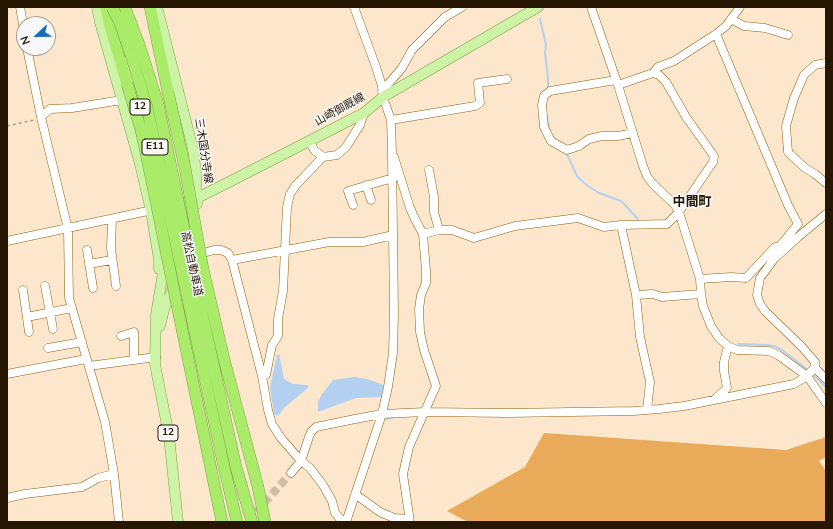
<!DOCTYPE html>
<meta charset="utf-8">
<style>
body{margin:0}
#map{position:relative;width:833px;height:529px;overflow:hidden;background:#fde7cc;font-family:"Nunito Sans",sans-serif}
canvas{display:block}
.frame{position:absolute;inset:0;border:8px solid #261602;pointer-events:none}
.north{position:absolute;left:16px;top:16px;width:40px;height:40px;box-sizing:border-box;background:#f8f8f8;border:1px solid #a49e96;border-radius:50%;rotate:248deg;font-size:11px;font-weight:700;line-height:16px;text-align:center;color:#261602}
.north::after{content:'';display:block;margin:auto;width:14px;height:18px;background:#176dbb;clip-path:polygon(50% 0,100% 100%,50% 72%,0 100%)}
</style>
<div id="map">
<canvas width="833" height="529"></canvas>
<div class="frame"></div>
<div class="north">N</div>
</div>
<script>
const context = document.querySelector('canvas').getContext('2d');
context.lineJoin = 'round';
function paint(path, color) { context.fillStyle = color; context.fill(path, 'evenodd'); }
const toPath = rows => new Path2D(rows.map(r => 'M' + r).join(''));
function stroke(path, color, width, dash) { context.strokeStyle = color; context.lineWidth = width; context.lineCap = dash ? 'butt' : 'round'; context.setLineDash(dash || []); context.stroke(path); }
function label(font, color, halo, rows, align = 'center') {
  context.font = font + ' "Nunito Sans","Noto Sans JP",sans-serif'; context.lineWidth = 3; context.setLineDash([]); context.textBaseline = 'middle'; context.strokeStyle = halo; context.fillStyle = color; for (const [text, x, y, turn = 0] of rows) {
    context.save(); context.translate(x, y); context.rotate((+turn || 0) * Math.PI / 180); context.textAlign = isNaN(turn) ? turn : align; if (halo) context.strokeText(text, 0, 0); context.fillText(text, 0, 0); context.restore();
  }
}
paint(toPath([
 [544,433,786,450,826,437,826,457,819,461,826,471,826,522,468,522,447,511,525,467]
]), '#e9aa59');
paint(toPath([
 [279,354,284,379,293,384,307,385,309,387,284,408,278,416,274,414,270,387,277,355],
 [354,377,367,379,384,385,381,397,356,398,318,412,318,402,322,394,333,380]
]), '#b4d0f0');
stroke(toPath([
 [540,19,546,45,545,53,548,78,548,89],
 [547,117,549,128],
 [566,152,577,176,584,183,599,193,621,201,638,219],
 [738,344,767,345,774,346,782,350,809,371],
 [812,374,826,387],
 [385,419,393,418]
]), '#b4d0f0', 2);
stroke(toPath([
 [248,521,291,473]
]), '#d2bda4', 8, [8, 4]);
const minor = toPath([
 [20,7,24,30],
 [731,19,744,26,765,28,788,35],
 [716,34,788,205,798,224,779,247],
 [27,48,41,117,68,229,69,298,105,422,114,474,119,522],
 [826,63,815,65,804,75,794,98,786,126,788,152,805,168,815,174,826,183],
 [653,73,658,67,674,61,716,34,726,26,740,7],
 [616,80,550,91,544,96,542,105,544,127,551,141,567,150,579,146,589,139,602,136,618,136,633,133],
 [382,91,402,68,412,50,445,17,462,7],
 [41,117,50,109,72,108,122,100],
 [391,120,475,106,480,103,478,83,507,79],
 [310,141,314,150,323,157,337,155,346,147,360,125,364,113],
 [394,157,410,208,416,221,423,234,426,271,426,283,421,295,419,309,420,332,424,350,436,386,409,447,403,474,410,522],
 [429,170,434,197,434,212,439,230],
 [366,185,371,200],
 [353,205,348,191,393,178],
 [826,214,798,237,774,259,760,278,757,295,760,304,765,311,802,347,815,362,815,367,807,376,826,403],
 [112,219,111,248,116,286],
 [621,225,636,295,640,337,650,382,647,410],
 [423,234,439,230,452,230,474,238,515,226,578,218,604,227,621,225,667,224,679,212,713,162,714,156,686,117,666,82,659,75,653,73,618,85],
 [7,241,157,209],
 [87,250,93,288],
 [196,255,214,250,221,250,228,253,232,260,239,287,262,376,268,410,272,424,281,438,301,461,310,468,323,485,332,501,335,513,343,522],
 [232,260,308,246,329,242,363,242,393,235],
 [89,264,112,260],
 [700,279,731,277,746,278,775,247,779,247,782,250],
 [45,286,53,329],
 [23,290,29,332],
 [636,295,653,294,662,297,701,294],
 [27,317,72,308],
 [121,336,134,332,134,360],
 [48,348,82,342],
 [89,366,156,357],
 [815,368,826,379],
 [7,374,86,359],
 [262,376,266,375,272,345,278,336,278,319,283,291,287,207,290,194,296,185,323,157],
 [714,400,727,388,724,371,724,362,728,346],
 [291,473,301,461,309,437,311,432,316,427,355,419,382,414,425,412,508,413,634,411,659,409,684,406,794,384,807,376,778,355,769,351,737,350,728,346,719,338,711,326,703,306,701,294,700,279,679,212,675,205,652,183,647,176,643,166,618,85,591,7],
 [355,494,380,512,394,518,409,519],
 [7,498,25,494,82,487,98,478,114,474],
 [346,522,382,414,388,387,393,353,394,314,392,153,391,120,383,97,382,86,376,67,354,7]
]);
const major = toPath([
 [97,7,100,22,140,164,151,211,159,260,159,269],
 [157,7,193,149,196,173,197,204],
 [128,61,144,123],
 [184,203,197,198,227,183,364,113,383,97,538,7],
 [166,254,156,315,155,364,169,436,178,522],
 [160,326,165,306,175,285]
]);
const highway = toPath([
 [106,7,110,26,127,84],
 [150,7,168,92],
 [203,269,224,359,258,487,265,522],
 [195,282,236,467,252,522],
 [186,290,224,467,237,522],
 [178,310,222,522]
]);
stroke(minor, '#905e0d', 9);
stroke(major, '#7ca046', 11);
stroke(highway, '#7ca046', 12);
stroke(toPath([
 [7,126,34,120]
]), '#ad9a81', 1.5, [3, 3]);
stroke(minor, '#fff', 8);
stroke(major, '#ccf3a6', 10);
stroke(highway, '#aaeb6a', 11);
const highwayBridge = toPath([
 [112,7,120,23,131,55,147,107,186,290],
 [125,7,140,47,158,104,195,282],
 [127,84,141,130,152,182,178,310],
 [168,92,185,168,203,269]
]);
stroke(highwayBridge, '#7ca046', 12, []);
stroke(highwayBridge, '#aaeb6a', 11);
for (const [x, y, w] of [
 [140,107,20],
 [155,147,26],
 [168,433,20]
]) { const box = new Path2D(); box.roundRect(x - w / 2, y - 8, w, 16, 3); context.fillStyle = '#f8f8f8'; context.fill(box); stroke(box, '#261602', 1); }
label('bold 10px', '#261602', null, [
 ["12",140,107],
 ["E11",155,147],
 ["12",168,433]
]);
label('11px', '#261602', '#f8f8f8', [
 ["山崎御厩線",340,110,-29],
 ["三木国分寺線",203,151,81],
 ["高松自動車道",191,264,78]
]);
label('bold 13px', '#261602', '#f8f8f8', [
 ["中間町",692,203]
]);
</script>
